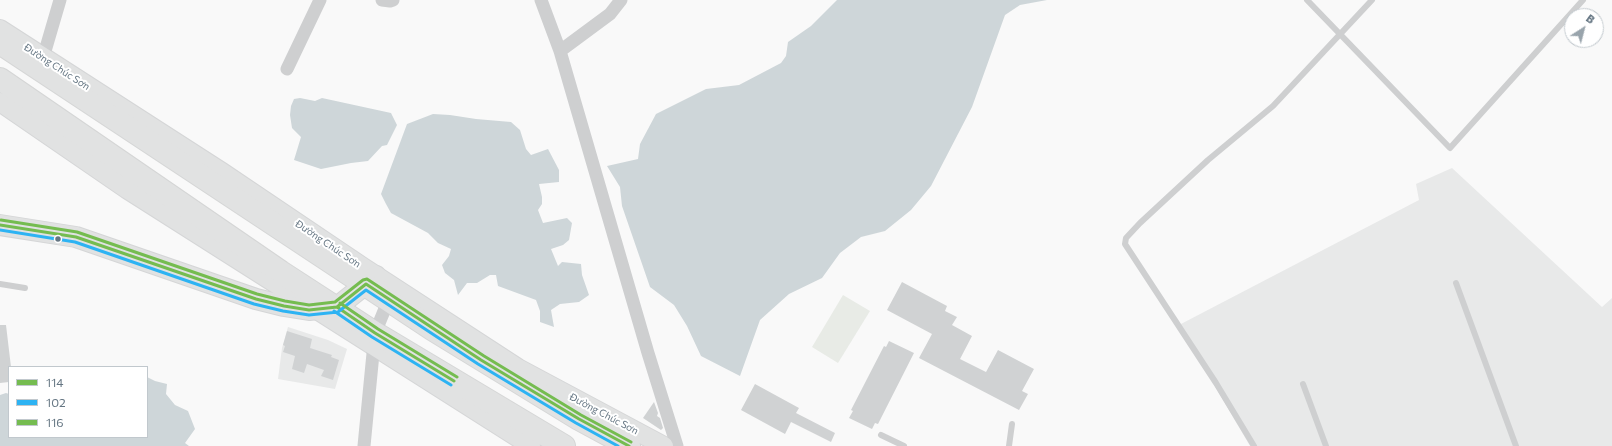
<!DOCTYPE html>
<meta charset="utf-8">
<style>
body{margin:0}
#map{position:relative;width:1612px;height:446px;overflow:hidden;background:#f9f9f9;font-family:Commissioner,sans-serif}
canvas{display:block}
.legend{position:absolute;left:8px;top:366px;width:140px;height:72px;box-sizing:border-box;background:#fff;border:1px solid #c1c8cd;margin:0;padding:5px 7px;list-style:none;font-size:12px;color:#657683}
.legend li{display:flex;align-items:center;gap:8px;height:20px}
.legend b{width:20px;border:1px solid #c1c8cd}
.north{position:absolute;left:1564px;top:8px;width:40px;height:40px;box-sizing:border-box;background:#fff;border:1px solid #c1c8cd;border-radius:50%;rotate:36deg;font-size:11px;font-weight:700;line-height:16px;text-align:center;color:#657683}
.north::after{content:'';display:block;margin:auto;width:14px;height:18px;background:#99a4ac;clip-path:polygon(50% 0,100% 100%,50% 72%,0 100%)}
</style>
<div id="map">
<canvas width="1612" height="446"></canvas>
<ul class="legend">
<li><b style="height:5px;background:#75bc50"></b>114</li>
<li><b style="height:5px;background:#2db3f3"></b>102</li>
<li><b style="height:5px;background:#75bc50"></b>116</li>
</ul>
<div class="north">B</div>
</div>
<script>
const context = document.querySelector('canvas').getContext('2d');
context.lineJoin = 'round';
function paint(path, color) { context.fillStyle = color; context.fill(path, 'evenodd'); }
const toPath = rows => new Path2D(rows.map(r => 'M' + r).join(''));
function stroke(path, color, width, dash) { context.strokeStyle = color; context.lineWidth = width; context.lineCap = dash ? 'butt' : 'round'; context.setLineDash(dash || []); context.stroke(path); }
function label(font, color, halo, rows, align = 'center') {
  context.font = font + ' Commissioner,sans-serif'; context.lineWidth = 4; context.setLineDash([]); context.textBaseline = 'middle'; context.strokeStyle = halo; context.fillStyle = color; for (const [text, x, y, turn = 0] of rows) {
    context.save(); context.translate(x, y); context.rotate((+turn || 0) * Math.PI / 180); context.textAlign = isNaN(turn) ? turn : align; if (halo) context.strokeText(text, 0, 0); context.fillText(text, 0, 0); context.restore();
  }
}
paint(toPath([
 [1452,168,1602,307,1612,298,1612,446,1250,446,1179,325,1419,200,1416,184],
 [288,327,328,340,347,349,335,389,278,379,282,348]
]), '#e8e9e9');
paint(toPath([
 [843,295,870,311,838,363,812,347]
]), '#e8ebe6');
paint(toPath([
 [837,0,1047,0,1020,5,1005,15,972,107,931,186,911,210,885,231,861,237,840,253,822,278,789,294,760,320,740,376,701,356,687,326,674,305,650,287,622,206,620,187,607,166,638,159,640,144,656,114,706,89,739,85,781,63,786,56,788,42,811,26],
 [300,98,315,101,322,98,391,113,397,125,387,145,382,146,368,161,351,163,321,169,294,160,301,137,292,128,290,115,291,106,294,99],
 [433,114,450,115,476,119,511,122,520,130,526,149,531,155,548,149,559,170,559,182,539,184,542,197,542,204,538,210,543,223,567,218,572,223,569,240,563,245,551,249,558,266,562,262,581,264,582,275,589,295,579,302,560,304,551,310,554,327,540,322,540,311,536,300,498,286,496,275,490,275,477,283,467,283,458,295,454,280,445,273,442,265,449,256,451,249,438,243,428,233,391,213,386,204,381,194,407,124],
 [147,377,155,381,167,384,166,394,175,405,188,411,195,429,185,443,189,446,0,446,0,395,6,393,9,394,9,437,147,437]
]), '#ced6d9');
paint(toPath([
 [902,282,947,306,945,311,957,317,952,325,972,336,960,359,986,372,998,350,1034,369,1022,391,1028,394,1019,410,919,358,932,334,887,310],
 [0,325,6,325,11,367,9,367,9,382,0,383],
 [287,331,312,339,310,348,332,355,331,357,339,360,333,380,321,376,324,370,307,364,304,373,292,369,295,356,283,352,285,346,283,345],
 [889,341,914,353,878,424,875,423,872,429,849,418,853,411,851,410,884,346,886,347],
 [755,384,799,408,796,413,835,433,831,442,791,422,785,434,741,410],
 [654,402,658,413,657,416,660,418,663,428,661,430,643,418]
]), '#d0d2d3');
const secondary = toPath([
 [0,29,222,172,363,267,518,368,664,446],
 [0,102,128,190,531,446]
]);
const primary = toPath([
 [0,225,76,237,256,299,284,306,309,310,337,307,376,276]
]);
const highway = toPath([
 [0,43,432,329,579,419,629,446],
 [0,79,281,272,375,333,564,446]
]);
stroke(secondary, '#d5d6d7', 20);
stroke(primary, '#d5d6d7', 22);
stroke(highway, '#d5d6d6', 24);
stroke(toPath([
 [1307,0,1450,148,1583,0],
 [1456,283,1516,446],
 [0,284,25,288],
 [1303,384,1326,446],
 [881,435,904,446],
 [1009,446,1012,424],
 [1254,446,1216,383,1125,244,1126,238,1140,223,1208,160,1273,106,1372,0]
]), '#cecfd0', 6);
stroke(toPath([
 [382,0,390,1,393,0],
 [541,0,560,51,648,353,677,446],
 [560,51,610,14,621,0],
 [43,58,60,0],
 [287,69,320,0],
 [364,446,375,333,391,294]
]), '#cecfd0', 13);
stroke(secondary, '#e1e2e2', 18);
stroke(primary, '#e1e2e2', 20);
stroke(highway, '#e1e2e2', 22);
stroke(toPath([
 [0,225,76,237,256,299,284,306,309,310,337,307,366,284,481,360,579,419,629,446],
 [337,307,375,333,454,381]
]), '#75bc50', 3);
stroke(toPath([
 [0,230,75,242,254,304,283,311,309,315,338,312,366,290,478,364,576,423,618,446],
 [334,311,372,337,451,385]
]), '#2db3f3', 3);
stroke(toPath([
 [1,220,77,232,257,294,285,301,309,305,335,302,363,280,367,279,484,356,581,415,631,442],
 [340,303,378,329,457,377]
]), '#75bc50', 3);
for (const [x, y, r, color] of [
 [58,239,3.5,"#657683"]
]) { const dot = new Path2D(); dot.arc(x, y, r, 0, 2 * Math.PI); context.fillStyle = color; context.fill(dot); stroke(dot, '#fff', 1.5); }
label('10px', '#657683', '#fff', [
 ["Đường Chúc Sơn",57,67,33],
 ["Đường Chúc Sơn",328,244,34],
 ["Đường Chúc Sơn",604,414,28]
]);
</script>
